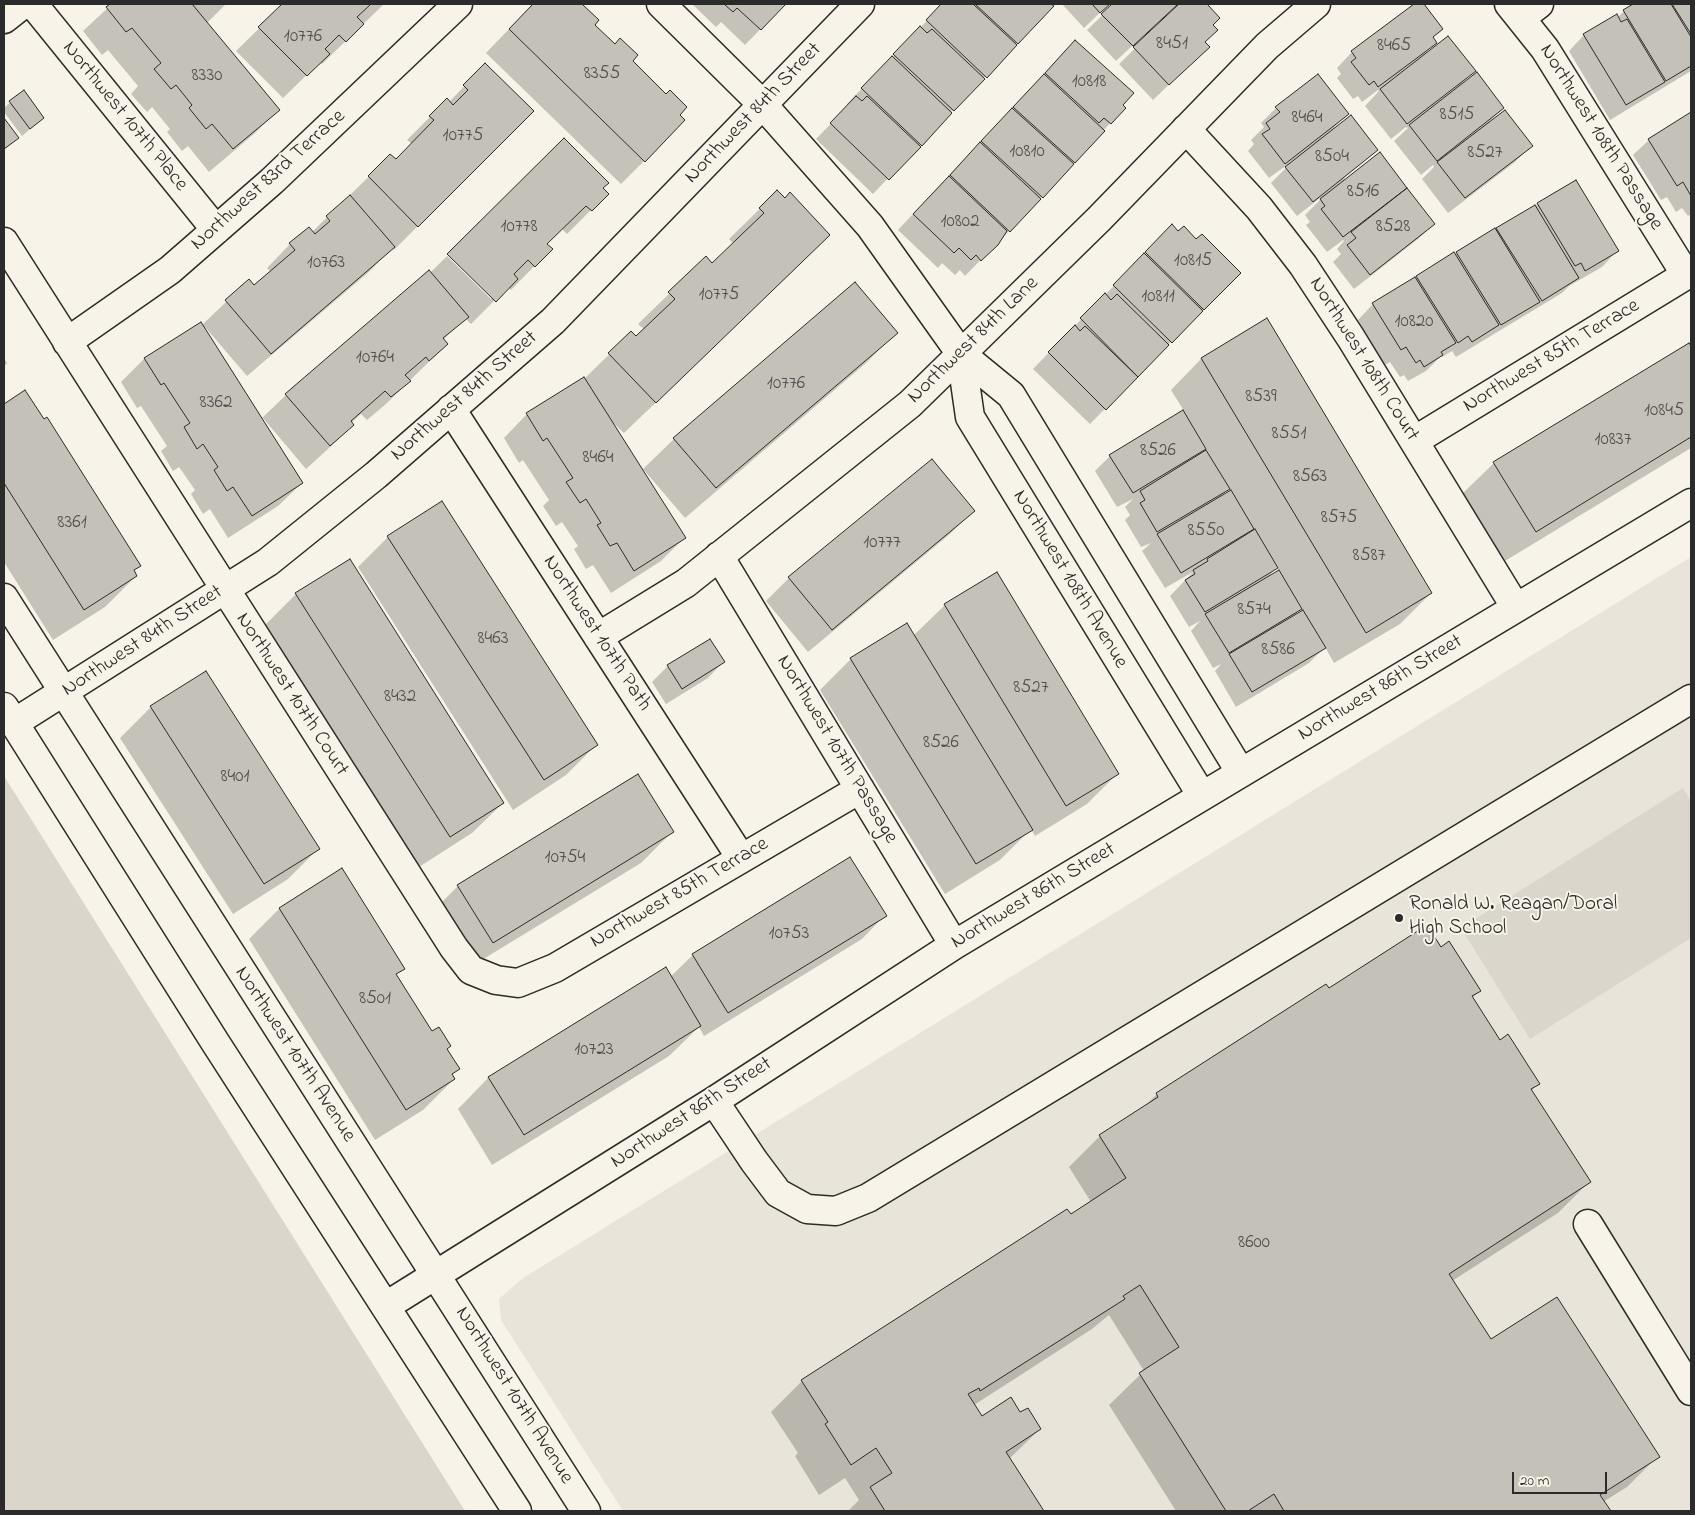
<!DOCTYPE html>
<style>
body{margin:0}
#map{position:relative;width:1695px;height:1515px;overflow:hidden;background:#f7f3e8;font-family:"Indie Flower",sans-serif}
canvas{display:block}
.frame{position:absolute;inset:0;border:5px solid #2b2b2b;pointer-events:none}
.scale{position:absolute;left:1512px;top:1472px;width:95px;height:22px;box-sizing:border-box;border:2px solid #2b2b2b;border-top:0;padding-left:6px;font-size:15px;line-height:18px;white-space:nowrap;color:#2b2b2b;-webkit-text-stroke:4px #f7f3e8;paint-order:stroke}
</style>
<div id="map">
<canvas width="1695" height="1515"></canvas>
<div class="frame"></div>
<div class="scale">20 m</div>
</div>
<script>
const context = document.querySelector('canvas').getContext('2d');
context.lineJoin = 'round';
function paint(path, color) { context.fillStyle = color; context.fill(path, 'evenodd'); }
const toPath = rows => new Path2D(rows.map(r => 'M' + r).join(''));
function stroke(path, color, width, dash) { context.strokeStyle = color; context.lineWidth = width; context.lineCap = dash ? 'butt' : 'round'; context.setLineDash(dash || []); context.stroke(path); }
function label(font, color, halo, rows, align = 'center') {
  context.font = font + ' "Indie Flower",sans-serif'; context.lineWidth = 4; context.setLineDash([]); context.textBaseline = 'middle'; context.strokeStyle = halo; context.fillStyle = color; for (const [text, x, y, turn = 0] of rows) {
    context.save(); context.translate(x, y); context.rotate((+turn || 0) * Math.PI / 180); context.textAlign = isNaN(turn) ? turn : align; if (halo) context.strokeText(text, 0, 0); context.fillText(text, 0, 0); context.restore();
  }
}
paint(toPath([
 [1691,557,1691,1511,623,1511,501,1320,499,1299,523,1278]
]), '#e8e4da');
paint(toPath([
 [4,776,465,1511,4,1511],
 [1683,788,1691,802,1691,938,1530,1039,1461,928]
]), '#dad6cc');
paint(toPath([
 [112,4,226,4,207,23,278,110,255,133,209,172,188,146,182,151,167,132,170,129,152,107,147,112,131,94,138,86,108,50,102,55,83,31],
 [284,4,384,4,322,64,320,62,283,98,236,51],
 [533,4,581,4,598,20,593,25,631,61,678,115,644,161,621,184,486,53],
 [692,4,785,4,745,45,721,22,716,27],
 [943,4,1050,4,1052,6,873,194,816,139,848,106,847,104],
 [1062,4,1109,4,1084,28],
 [1114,4,1177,4,1116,61,1087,30],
 [1181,4,1205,4,1219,18,1212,25,1203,43,1208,47,1153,100,1119,64],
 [1416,4,1422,4,1441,29,1432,38,1436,43,1426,52,1474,71,1461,84,1503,108,1486,125,1531,146,1515,162,1448,213,1422,179,1434,167,1433,165,1421,175,1394,141,1408,128,1406,127,1391,139,1365,106,1379,91,1378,90,1362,102,1358,96,1353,99,1337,78,1341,74,1337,68,1352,52],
 [1636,4,1691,4,1691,71,1610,120,1569,51,1584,35,1617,18,1624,11],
 [1060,57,1124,108,1042,197,965,276,960,270,955,275,942,263,938,268,898,230],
 [485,65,532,111,394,250,392,248,370,271,247,376,205,327,204,328,261,419,286,395,430,273,447,256,491,299,493,297,449,254,602,188,607,194,567,234,561,228,546,244,551,249,511,290,508,287,471,324,465,318,443,340,447,344,386,404,367,420,361,414,351,423,353,425,329,448,306,469,263,418,262,419,302,483,278,506,228,538,210,509,203,514,191,494,195,490,179,467,173,471,161,451,167,446,141,406,137,408,121,382,144,359,201,324,202,325,249,280,254,286,271,272,267,268,290,244,312,232,390,156,396,160,412,144,407,140,447,100,449,102],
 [23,91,43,118,22,136,4,112,4,108],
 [1276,108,1348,114,1334,127,1376,150,1344,178,1346,180,1379,154,1434,224,1418,239,1354,289,1333,262,1341,254,1337,249,1344,241,1343,240,1327,252,1306,225,1310,222,1305,215,1321,199,1320,198,1297,216,1271,183,1288,166,1287,165,1269,178,1248,151,1254,144,1251,140,1264,127,1261,123],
 [1691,114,1691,214,1688,216,1682,208,1676,212,1667,197,1661,200,1633,155,1649,140],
 [4,120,18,138,4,150],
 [777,192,798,266,624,433,609,419,684,538,661,561,611,593,593,565,586,569,574,549,578,546,562,522,556,526,543,506,549,500,523,460,519,463,504,438,527,414,584,379,631,333,636,338,645,330,638,324,706,258,712,265,734,244,729,239],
 [1538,204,1617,251,1602,267,1569,286,1562,293,1456,357,1452,351,1442,357,1441,356,1426,371,1408,381,1404,375,1400,377,1390,362,1385,365,1358,320,1373,304],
 [1172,226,1178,233,1196,240,1239,273,1090,424,1033,369],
 [1267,320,1431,593,1400,624,1334,663,1325,647,1309,663,1236,707,1215,671,1221,664,1213,668,1191,631,1200,621,1189,627,1170,596,1193,572,1165,588,1142,551,1151,543,1141,547,1125,520,1130,515,1125,507,1133,499,1117,507,1095,471,1110,456,1184,411,1171,390,1201,359],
 [1206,448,1207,451,1198,456,1198,455],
 [1229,488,1232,491,1220,497],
 [1277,567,1280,571,1267,578],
 [1301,608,1303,611,1292,617],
 [896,333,866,363,685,518,643,469,674,439],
 [1689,344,1691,349,1691,448,1505,561,1463,493,1494,463],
 [4,358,7,363,4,367],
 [25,392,139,566,133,572,136,576,105,607,53,640,4,562,4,406],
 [973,511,950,534,808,652,766,601,789,578],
 [388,537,596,745,566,775,513,810,358,567],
 [296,594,503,803,472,833,419,867,265,625],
 [945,605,1117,774,1087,804,1035,836,1031,829,1000,860,945,894,820,690,851,659,913,636],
 [723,662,708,678,666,704,652,682,668,666],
 [151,707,318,849,288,879,233,914,120,738],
 [672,832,641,863,462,972,427,917,458,886],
 [850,859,885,915,862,939,704,1036,699,1027,669,1056,492,1165,458,1109,488,1078,665,969,670,977,693,955],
 [280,908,403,968,396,975,432,1032,450,1046,446,1050,458,1069,452,1075,454,1079,423,1110,375,1140,249,939],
 [1441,948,1480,991,1472,998,1500,1041,1538,1084,1531,1091,1589,1182,1558,1213,1452,1281,1491,1341,1658,1456,1627,1487,1603,1502,1609,1511,1176,1511,1109,1405,1144,1371,1109,1315,1092,1329,974,1405,981,1417,1020,1414,1040,1429,1009,1459,1042,1511,848,1511,859,1500,845,1478,819,1495,795,1456,798,1453,771,1412,802,1381,1091,1202,1069,1167,1100,1136,1141,1110,1157,1094,1328,990]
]), '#0003');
const building = toPath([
 [110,4,192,4,280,110,233,149,212,124,206,129,189,108,192,105,176,85,171,89,154,69,161,63,132,28,126,32,106,7,110,4],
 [282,4,371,4,357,17,364,24,346,42,339,35,325,49,330,54,307,76,258,27,282,4],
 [533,4,582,4,599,20,595,25,615,44,620,38,638,55,633,61,666,94,670,90,687,107,680,115,685,120,645,162,509,29,533,4],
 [724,4,786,4,761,30,737,8,733,12,724,4],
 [941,4,973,4,1017,45,987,78,926,20,941,4],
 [975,4,1051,4,1054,6,1018,44,975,4],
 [1092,4,1110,4,1100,13,1092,4],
 [1112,4,1178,4,1133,46,1101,14,1112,4],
 [1179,4,1207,4,1220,18,1213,25,1218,30,1205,42,1210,47,1169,85,1133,47,1179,4],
 [1414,4,1424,4,1443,29,1433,37,1437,43,1378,87,1374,81,1369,85,1351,62,1356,58,1351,51,1414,4],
 [1633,4,1671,4,1691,37,1691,66,1666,81,1623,10,1633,4],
 [1672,4,1691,4,1691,34,1672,4],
 [1617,14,1621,22,1627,19,1665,82,1626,105,1583,34,1617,14],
 [920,26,927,33,932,29,985,79,954,111,893,54,920,26],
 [1448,36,1476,71,1407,124,1380,89,1448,36],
 [1075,40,1134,93,1123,105,1126,108,1111,124,1104,118,1099,123,1045,73,1075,40],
 [892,56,952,113,922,146,861,88,892,56],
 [485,63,534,111,418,227,368,176,390,154,396,159,434,120,429,116,447,98,453,105,468,90,463,85,485,63],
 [1477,72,1504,108,1437,161,1409,125,1477,72],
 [1044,74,1105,131,1075,163,1013,107,1044,74],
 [1318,74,1349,114,1285,164,1262,134,1270,129,1266,123,1280,112,1275,107,1318,74],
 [24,90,44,118,30,129,9,101,24,90],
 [856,96,862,101,867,96,921,147,889,180,830,123,856,96],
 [1012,108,1074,164,1043,198,981,141,1012,108],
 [1505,110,1533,146,1465,198,1437,162,1505,110],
 [1691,112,1691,196,1683,182,1677,186,1648,139,1691,112],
 [1351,115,1378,150,1313,202,1285,167,1351,115],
 [4,118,19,138,4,149,4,118],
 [564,138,609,183,603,188,609,194,592,211,586,206,547,244,553,249,535,267,528,260,514,274,518,279,496,302,447,254,564,138],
 [980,142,1041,199,1010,232,950,175,980,142],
 [1380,152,1407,188,1343,237,1321,209,1325,206,1320,199,1380,152],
 [949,176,1007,231,998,245,981,261,976,255,971,260,959,248,954,253,913,214,949,176],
 [1576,180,1619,251,1585,271,1581,263,1575,266,1537,203,1576,180],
 [1407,188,1435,224,1370,275,1347,245,1356,238,1351,232,1407,188],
 [777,190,785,198,790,192,830,235,656,403,608,353,631,331,636,336,675,299,668,292,706,256,712,263,764,213,759,208,777,190],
 [350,195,395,247,271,354,225,300,249,279,254,285,295,250,289,243,309,227,315,234,330,221,326,216,350,195],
 [1535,205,1579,278,1542,301,1496,228,1535,205],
 [1172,224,1178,231,1184,226,1196,239,1202,234,1241,273,1204,310,1145,252,1172,224],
 [1495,228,1540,302,1501,325,1456,252,1495,228],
 [1454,252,1499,325,1472,342,1468,336,1458,343,1416,276,1454,252],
 [1144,253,1203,311,1172,343,1113,285,1144,253],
 [429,270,469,317,443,338,448,344,429,361,426,357,405,375,411,381,391,397,385,391,351,421,354,425,330,446,285,394,429,270],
 [1415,277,1456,343,1441,352,1443,355,1424,367,1420,360,1416,363,1406,347,1401,350,1372,303,1415,277],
 [855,282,898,333,716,488,673,438,855,282],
 [1105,293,1111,300,1117,294,1169,345,1138,377,1080,318,1105,293],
 [1267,318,1432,593,1366,633,1201,358,1267,318],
 [201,322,303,483,252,516,233,487,227,491,214,470,218,467,203,444,197,449,184,427,190,423,164,383,161,385,144,358,201,322],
 [1075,325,1080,331,1085,326,1138,377,1106,410,1048,352,1075,325],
 [1689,343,1691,346,1691,437,1536,532,1493,462,1689,343],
 [584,377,686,538,634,571,617,543,610,546,597,525,601,523,586,499,580,503,566,482,573,478,547,438,543,441,526,413,584,377],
 [25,390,44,419,47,417,141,566,134,570,137,576,84,610,4,483,4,404,25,390],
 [1183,410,1206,449,1133,493,1109,455,1183,410],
 [1206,450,1230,489,1157,532,1140,503,1145,500,1140,491,1206,450],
 [932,459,975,511,832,630,788,577,932,459],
 [1231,490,1254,529,1181,573,1157,534,1231,490],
 [442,501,598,745,544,780,387,536,442,501],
 [1255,529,1278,568,1205,612,1185,580,1195,574,1193,570,1208,561,1207,559,1255,529],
 [350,559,504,803,450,837,295,593,350,559],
 [1279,570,1302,609,1229,653,1205,614,1279,570],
 [997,572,1119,774,1066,806,944,604,997,572],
 [1303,610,1326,648,1252,692,1229,654,1303,610],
 [907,623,1033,830,976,864,850,658,907,623],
 [710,639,725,662,682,689,667,665,710,639],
 [206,671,320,849,264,884,150,706,206,671],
 [638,774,674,832,493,943,457,885,638,774],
 [850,857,887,916,728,1013,692,954,850,857],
 [342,868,405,969,396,974,432,1031,439,1027,451,1046,447,1049,460,1069,452,1074,455,1079,406,1110,279,908,342,868],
 [1427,925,1441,947,1449,941,1481,991,1472,996,1500,1040,1508,1034,1540,1084,1531,1089,1591,1182,1449,1274,1491,1339,1557,1297,1660,1457,1600,1495,1611,1511,1284,1511,1274,1494,1248,1511,1226,1511,1139,1373,1179,1347,1140,1285,1123,1296,1125,1299,980,1391,979,1388,968,1394,982,1416,1011,1397,1020,1412,1028,1408,1041,1429,1006,1452,1044,1511,885,1511,870,1487,892,1473,876,1448,851,1465,825,1424,828,1422,801,1380,1067,1209,1071,1214,1126,1178,1099,1135,1158,1097,1156,1093,1326,984,1329,988,1427,925],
 [666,967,701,1026,524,1135,488,1077,666,967]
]);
paint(building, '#c4c1b9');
stroke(building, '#2b2b2b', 1);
const minor = toPath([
 [33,4,216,230],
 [661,4,763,105,870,226,961,354,1011,395,1241,773],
 [1509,4,1545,49,1686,275],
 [1521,18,1539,4],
 [4,19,23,4],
 [1186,129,1259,208,1303,265,1351,338,1516,608],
 [4,242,454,948,471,970,496,980,518,983,555,968,860,789],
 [67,342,170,270,272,181,458,4],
 [961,354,970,417,1202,796],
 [451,409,741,858],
 [1414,441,1691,272],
 [719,556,954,945],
 [598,637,686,583,910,404,1099,219,1267,46,1316,4],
 [14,723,268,562,376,475,553,321,860,4],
 [714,1101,754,1161,778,1193,807,1209,836,1211,868,1198,1691,699],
 [1588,1224,1691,1391],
 [386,1306,714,1101,954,945,1691,503]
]);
const major = toPath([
 [4,598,586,1511],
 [4,707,215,1042,517,1511]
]);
stroke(minor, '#2b2b2b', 31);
stroke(major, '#2b2b2b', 31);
stroke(minor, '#f7f3e8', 28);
stroke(major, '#f7f3e8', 28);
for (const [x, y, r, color] of [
 [1399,918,5,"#2b2b2b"]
]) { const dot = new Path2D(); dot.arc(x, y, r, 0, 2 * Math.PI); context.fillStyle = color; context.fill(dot); stroke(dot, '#f7f3e8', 2); }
label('19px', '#51504e', null, [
 ["10776",303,38],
 ["8451",1172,45],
 ["8465",1394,47],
 ["8355",602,75],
 ["8330",207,77],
 ["10818",1089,83],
 ["8515",1457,116],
 ["8464",1307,119],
 ["10775",463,137],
 ["10810",1027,153],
 ["8527",1485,154],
 ["8504",1332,158],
 ["8516",1363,193],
 ["10802",960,223],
 ["10778",519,228],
 ["8528",1393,228],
 ["10815",1193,262],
 ["10763",326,264],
 ["10775",719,296],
 ["10811",1158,298],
 ["10820",1414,323],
 ["10764",375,359],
 ["10776",786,385],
 ["8539",1261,398],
 ["8362",216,404],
 ["10845",1664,412],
 ["8551",1289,435],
 ["10837",1613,441],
 ["8526",1158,452],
 ["8464",598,459],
 ["8563",1310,478],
 ["8575",1339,519],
 ["8361",72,524],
 ["8550",1206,532],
 ["10777",882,544],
 ["8587",1369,557],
 ["8574",1254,611],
 ["8463",493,640],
 ["8586",1278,651],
 ["8527",1031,689],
 ["8432",400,698],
 ["8526",941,744],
 ["8401",235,778],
 ["10754",565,859],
 ["10753",789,935],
 ["8501",375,1000],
 ["10723",594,1051],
 ["8600",1254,1244]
]);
label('21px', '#2b2b2b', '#f7f3e8', [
 ["Northwest 84th Street",754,114,-46],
 ["Northwest 107th Place",124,117,51],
 ["Northwest 108th Passage",1600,138,58],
 ["Northwest 83rd Terrace",269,181,-42],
 ["Northwest 84th Lane",974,341,-44],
 ["Northwest 85th Terrace",1552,357,-31],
 ["Northwest 108th Court",1363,360,58],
 ["Northwest 84th Street",465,397,-41],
 ["Northwest 108th Avenue",1069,580,59],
 ["Northwest 107th Path",596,634,57],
 ["Northwest 84th Street",143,642,-33],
 ["Northwest 86th Street",1381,689,-31],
 ["Northwest 107th Court",291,695,57],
 ["Northwest 107th Passage",836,750,59],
 ["Northwest 85th Terrace",680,894,-30],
 ["Northwest 86th Street",1034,897,-31],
 ["Northwest 107th Avenue",294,1055,57],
 ["Northwest 86th Street",692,1114,-33],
 ["Northwest 107th Avenue",513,1396,58]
]);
label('21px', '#2b2b2b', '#f7f3e8', [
 ["Ronald W. Reagan/Doral",1409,906],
 ["High School",1409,930]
], 'left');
</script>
